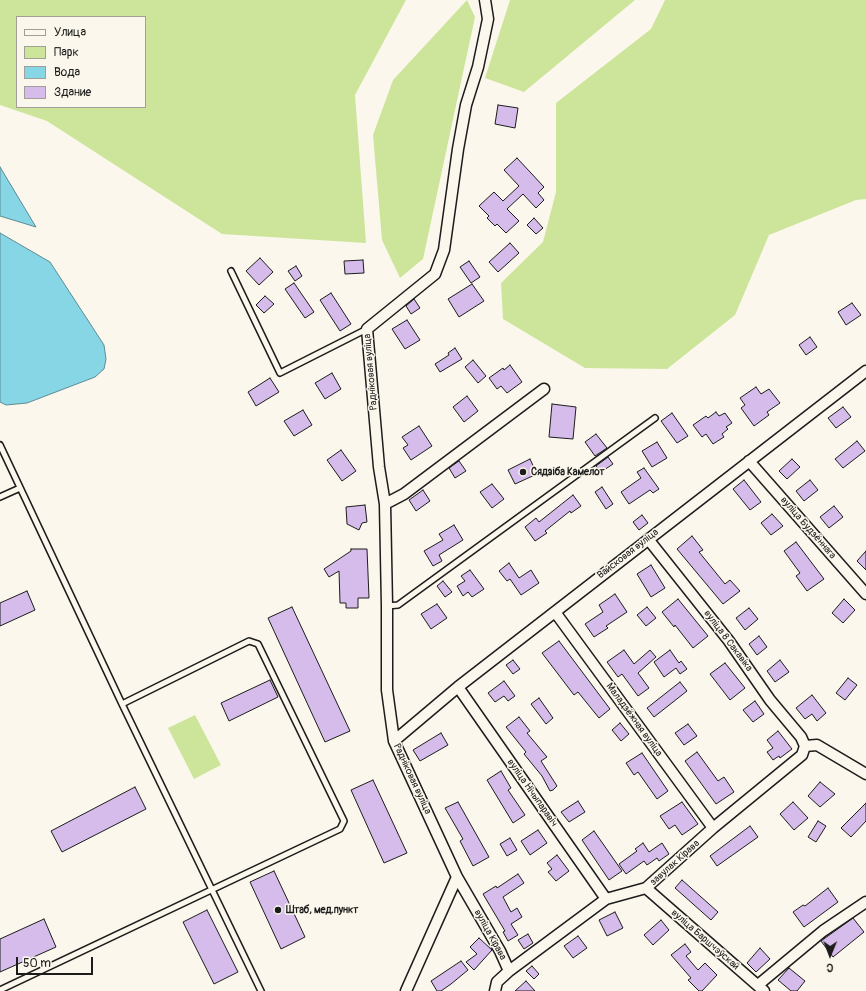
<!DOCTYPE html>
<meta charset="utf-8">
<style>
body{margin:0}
#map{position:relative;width:866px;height:991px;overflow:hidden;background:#fbf7ec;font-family:Pangolin,sans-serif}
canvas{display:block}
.legend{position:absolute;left:16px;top:16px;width:130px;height:92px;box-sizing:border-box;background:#fbf7ec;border:1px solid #a29f99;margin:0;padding:5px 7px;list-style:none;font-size:12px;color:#1c1c1c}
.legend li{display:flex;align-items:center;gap:8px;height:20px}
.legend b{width:20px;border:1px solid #a29f99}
.north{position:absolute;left:810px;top:935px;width:40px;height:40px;-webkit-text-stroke:3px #fbf7ec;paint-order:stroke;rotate:181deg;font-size:11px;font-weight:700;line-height:16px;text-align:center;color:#1c1c1c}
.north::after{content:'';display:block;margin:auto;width:14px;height:18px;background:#1c1c1c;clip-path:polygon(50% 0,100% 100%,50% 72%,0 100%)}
.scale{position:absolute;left:16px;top:957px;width:77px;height:18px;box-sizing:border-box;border:2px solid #1c1c1c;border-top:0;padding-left:5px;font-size:12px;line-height:14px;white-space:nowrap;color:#1c1c1c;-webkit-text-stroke:3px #fbf7ec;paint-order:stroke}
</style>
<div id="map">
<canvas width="866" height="991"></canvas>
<ul class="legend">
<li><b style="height:5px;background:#fbf7ec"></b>Улица</li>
<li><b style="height:11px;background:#cde59b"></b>Парк</li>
<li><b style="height:11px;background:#87d6e6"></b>Вода</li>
<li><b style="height:11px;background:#d5bceb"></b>Здание</li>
</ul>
<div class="north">С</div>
<div class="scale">50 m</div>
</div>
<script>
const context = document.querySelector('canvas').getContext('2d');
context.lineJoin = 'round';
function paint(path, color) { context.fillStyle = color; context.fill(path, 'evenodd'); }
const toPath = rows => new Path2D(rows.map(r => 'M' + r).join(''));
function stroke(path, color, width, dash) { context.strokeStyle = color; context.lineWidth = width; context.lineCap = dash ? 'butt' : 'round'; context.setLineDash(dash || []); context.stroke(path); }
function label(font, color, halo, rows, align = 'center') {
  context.font = font + ' Pangolin,sans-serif'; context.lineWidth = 3; context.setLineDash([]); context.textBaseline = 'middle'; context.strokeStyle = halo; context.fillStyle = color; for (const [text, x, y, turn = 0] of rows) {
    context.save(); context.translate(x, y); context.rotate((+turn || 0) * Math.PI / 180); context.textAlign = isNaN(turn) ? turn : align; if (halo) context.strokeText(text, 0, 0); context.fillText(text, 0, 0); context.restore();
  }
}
paint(toPath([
 [0,0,406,0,355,95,366,243,222,234,47,121,0,105],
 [17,17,145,17,145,107,17,107],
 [467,0,475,17,423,259,400,278,382,240,373,135,393,80],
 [510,0,635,0,524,92,485,78],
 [665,0,866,0,866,199,856,200,769,235,735,315,667,369,585,368,503,319,501,283,543,242,556,192,556,103,651,29],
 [195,715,221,765,194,779,168,728]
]), '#cde59b');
const water = toPath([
 [0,167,36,227,0,216,0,167],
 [0,233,50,262,104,345,106,359,104,369,95,377,27,403,6,405,0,402,0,233]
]);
paint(water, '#87d6e6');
stroke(water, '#5c8c95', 1);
const building = toPath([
 [498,105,518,108,515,128,495,124,498,105],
 [517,158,544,187,538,193,544,200,536,208,523,194,507,209,519,221,506,233,497,224,495,226,487,218,489,216,479,206,494,192,503,201,519,186,504,170,517,158],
 [534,218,543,228,536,234,527,225,534,218],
 [510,243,519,253,498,272,489,262,510,243],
 [260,258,273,272,259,285,246,271,260,258],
 [363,260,364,273,345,274,344,261,363,260],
 [469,261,480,277,471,283,460,267,469,261],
 [296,266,302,276,295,281,288,271,296,266],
 [294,283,314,312,305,318,285,289,294,283],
 [472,284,484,301,459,317,448,299,472,284],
 [331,293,351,324,340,331,320,300,331,293],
 [265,296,274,304,264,313,256,305,265,296],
 [414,299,420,308,411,314,406,306,414,299],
 [852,303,861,315,846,325,838,312,852,303],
 [407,320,420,340,405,349,392,329,407,320],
 [810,337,817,347,806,355,799,345,810,337],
 [455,348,462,359,440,372,435,364,449,355,448,353,455,348],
 [473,360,486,376,478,383,465,367,473,360],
 [510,365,522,382,507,393,501,386,497,389,489,378,503,368,504,370,510,365],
 [332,373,341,389,325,399,315,383,332,373],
 [270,378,279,392,256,406,248,392,270,378],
 [756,387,761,394,769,389,780,403,767,412,769,415,754,426,741,408,745,405,740,398,756,387],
 [467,396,478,411,464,422,453,407,467,396],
 [552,404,576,407,573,439,549,437,552,404],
 [843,407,851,417,836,428,828,418,843,407],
 [303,410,312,425,294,436,284,421,303,410],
 [716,412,719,416,725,413,732,423,726,427,728,429,722,434,724,437,713,444,706,434,702,437,693,425,706,416,708,418,716,412],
 [672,413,688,436,677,443,661,421,672,413],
 [419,426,432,446,411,460,403,448,408,445,402,437,419,426],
 [596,434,607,448,595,456,585,442,596,434],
 [857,441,865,451,843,468,835,459,857,441],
 [657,442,667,458,652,467,642,451,657,442],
 [341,450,356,471,342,481,327,460,341,450],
 [608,457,613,464,601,472,596,466,608,457],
 [530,459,537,474,515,484,508,470,530,459],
 [792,459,800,467,787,479,779,471,792,459],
 [459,461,466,471,455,478,449,468,459,461],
 [644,468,659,489,653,493,650,490,629,504,621,492,641,478,637,472,644,468],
 [744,480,761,502,750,510,733,489,744,480],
 [810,480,818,490,804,501,796,491,810,480],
 [492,484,504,499,492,508,480,492,492,484],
 [602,487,613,504,606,509,595,492,602,487],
 [423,490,430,501,416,511,409,500,423,490],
 [573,495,581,506,571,513,570,511,545,531,547,533,535,541,525,527,536,518,539,522,573,495],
 [365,505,367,522,362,523,359,530,347,524,346,507,365,505],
 [834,506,843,517,829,528,820,517,834,506],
 [772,514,783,526,771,535,761,523,772,514],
 [642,515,648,523,639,530,633,522,642,515],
 [454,525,463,540,439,555,442,561,433,566,424,551,443,540,439,534,454,525],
 [692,536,703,550,699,552,725,584,730,580,740,591,723,604,677,549,692,536],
 [796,542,824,579,807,591,796,576,800,573,784,551,796,542],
 [351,549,367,549,369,598,358,598,358,608,346,608,346,603,340,603,339,571,329,577,324,569,351,551,351,549],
 [866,551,866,570,857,561,866,551],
 [509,563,519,578,531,570,539,583,521,595,510,579,507,581,499,571,509,563],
 [651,565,665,588,651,597,637,574,651,565],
 [470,570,484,589,472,597,468,592,463,596,457,586,465,581,461,576,470,570],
 [443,581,452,592,445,597,437,586,443,581],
 [27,591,35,610,0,626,0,603,27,591],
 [615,594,627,612,606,626,608,628,594,637,585,624,603,612,599,605,615,594],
 [678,599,708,636,693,648,675,625,674,627,662,612,678,599],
 [844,599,855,610,843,623,832,613,844,599],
 [437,604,447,618,431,629,421,614,437,604],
 [292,607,350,731,325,742,268,618,292,607],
 [647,607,656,618,646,626,637,615,647,607],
 [749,608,758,619,745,630,736,618,749,608],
 [759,636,767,647,757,655,749,644,759,636],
 [559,641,610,709,599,718,578,692,574,695,542,653,559,641],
 [624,650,634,664,650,650,656,657,638,673,649,688,638,696,622,674,618,677,607,662,624,650],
 [670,650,679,663,681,661,687,669,680,674,676,668,664,677,654,662,670,650],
 [513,660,520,669,513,674,506,665,513,660],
 [780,660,789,672,775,682,767,671,780,660],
 [725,663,745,688,730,700,710,674,725,663],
 [848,678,857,685,845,700,836,693,848,678],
 [270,680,278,697,229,721,221,703,270,680],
 [504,681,515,696,508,701,504,696,495,702,488,693,504,681],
 [680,682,687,691,654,717,647,708,680,682],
 [812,695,826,713,817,721,812,714,805,719,796,708,812,695],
 [539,698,553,718,546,724,531,704,539,698],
 [755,701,764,714,753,722,743,710,755,701],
 [519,717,530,731,527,733,547,757,541,761,557,786,553,790,550,791,542,776,524,754,526,752,506,727,519,717],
 [620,723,629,734,621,741,612,730,620,723],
 [688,724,697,736,684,745,675,733,688,724],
 [778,731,792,749,780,758,779,756,773,760,767,752,773,748,767,740,778,731],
 [441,733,448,745,420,761,413,750,441,733],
 [697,752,718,781,724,777,734,792,716,804,685,761,697,752],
 [642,753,668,791,657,799,638,772,634,775,626,763,642,753],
 [501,771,511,788,508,790,525,815,513,823,487,780,501,771],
 [373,780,407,853,384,863,351,790,373,780],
 [820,782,835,794,820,807,808,796,820,782],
 [135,787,146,809,62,852,51,831,135,787],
 [578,801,585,812,569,822,561,812,578,801],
 [458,802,489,857,473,866,460,841,463,839,445,808,458,802],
 [682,802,698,824,682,835,675,825,669,829,660,816,682,802],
 [793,802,808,818,794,830,780,814,793,802],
 [866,803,866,821,851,837,841,828,866,803],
 [818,821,826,826,816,842,808,837,818,821],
 [750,826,758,837,717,866,710,856,750,826],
 [538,830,547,843,530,855,521,841,538,830],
 [594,831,622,871,609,880,582,840,594,831],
 [510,838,517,850,507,856,500,844,510,838],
 [643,843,649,852,662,843,669,854,659,861,657,858,647,865,644,861,626,874,619,864,637,851,635,849,643,843],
 [557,855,569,871,556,881,548,872,552,869,547,863,557,855],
 [274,871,305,937,281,949,250,882,274,871],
 [518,874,524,883,503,897,511,912,517,908,522,917,511,924,518,935,508,941,503,932,505,931,483,894,496,886,497,888,518,874],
 [682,880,718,912,711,920,675,888,682,880],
 [828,888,838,902,804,927,793,912,803,905,805,906,828,888],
 [207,910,238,972,214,984,183,922,207,910],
 [615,912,623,928,607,936,599,920,615,912],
 [853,918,864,932,833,957,821,941,853,918],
 [44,919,56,947,0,972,0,939,44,919],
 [661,920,669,930,653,945,644,935,661,920],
 [528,934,533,943,524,949,518,940,528,934],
 [578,936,587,948,573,958,564,946,578,936],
 [479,938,492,950,474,970,466,962,477,954,470,947,479,938],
 [685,944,691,952,686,956,698,970,705,963,717,975,702,991,699,991,688,980,691,978,671,955,685,944],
 [760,948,770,959,756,972,747,963,760,948],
 [461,961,468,970,451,984,441,991,437,991,431,981,461,961],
 [532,966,539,974,534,979,526,971,532,966],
 [789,968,805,981,797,991,791,991,778,980,789,968],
 [526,981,535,991,515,991,526,981]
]);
paint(building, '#d5bceb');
stroke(building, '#1c1c1c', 1);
const lane = toPath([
 [231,271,280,373,367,329],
 [0,445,122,704,261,991],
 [0,497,20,488],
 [387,606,398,605,655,418],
 [0,990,340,829,344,821,258,644,249,641,122,704]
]);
const street = toPath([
 [485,0,488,19,478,67,466,105,458,149,444,250,435,274,367,329,379,467,385,504,387,606,387,690,394,741,457,877,500,951,509,971,497,982,495,991],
 [749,461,866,594],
 [385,504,404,494,544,389],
 [648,539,729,641,770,700,801,737,805,746],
 [555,612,713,828],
 [458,687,606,899],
 [394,741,458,687,866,371],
 [805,746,817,745,866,774],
 [646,888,764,991],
 [509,971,606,899,646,888,713,828,802,755,805,746],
 [758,985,823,931,866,902],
 [406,991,457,877]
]);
stroke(lane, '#1c1c1c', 8);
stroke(street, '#1c1c1c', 13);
stroke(lane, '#fbf7ec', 5);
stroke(street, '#fbf7ec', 10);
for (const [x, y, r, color] of [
 [523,472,4,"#1c1c1c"],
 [278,910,4,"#1c1c1c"]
]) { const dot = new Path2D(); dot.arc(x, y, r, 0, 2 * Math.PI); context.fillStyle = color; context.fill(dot); stroke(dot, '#fbf7ec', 1.5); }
label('10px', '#1c1c1c', '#fbf7ec', [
 ["Радніковая вуліца",371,372,-95],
 ["вуліца Будзённага",808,528,49],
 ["Вайсковая вуліца",628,554,-38],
 ["вуліца 8 Сакавіка",728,641,53],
 ["Маладзёжная вуліца",634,720,54],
 ["Радніковая вуліца",412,779,65],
 ["вуліца Нічыпаравіч",532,793,55],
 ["завулак Кірава",675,863,-42],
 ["вуліца Кірава",490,935,61],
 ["вуліца Баршчэўскай",705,940,41]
]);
label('bold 10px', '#1c1c1c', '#fbf7ec', [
 ["Сядзіба Камелот",531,472],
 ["Штаб, мeд.пункт",286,910]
], 'left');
</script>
